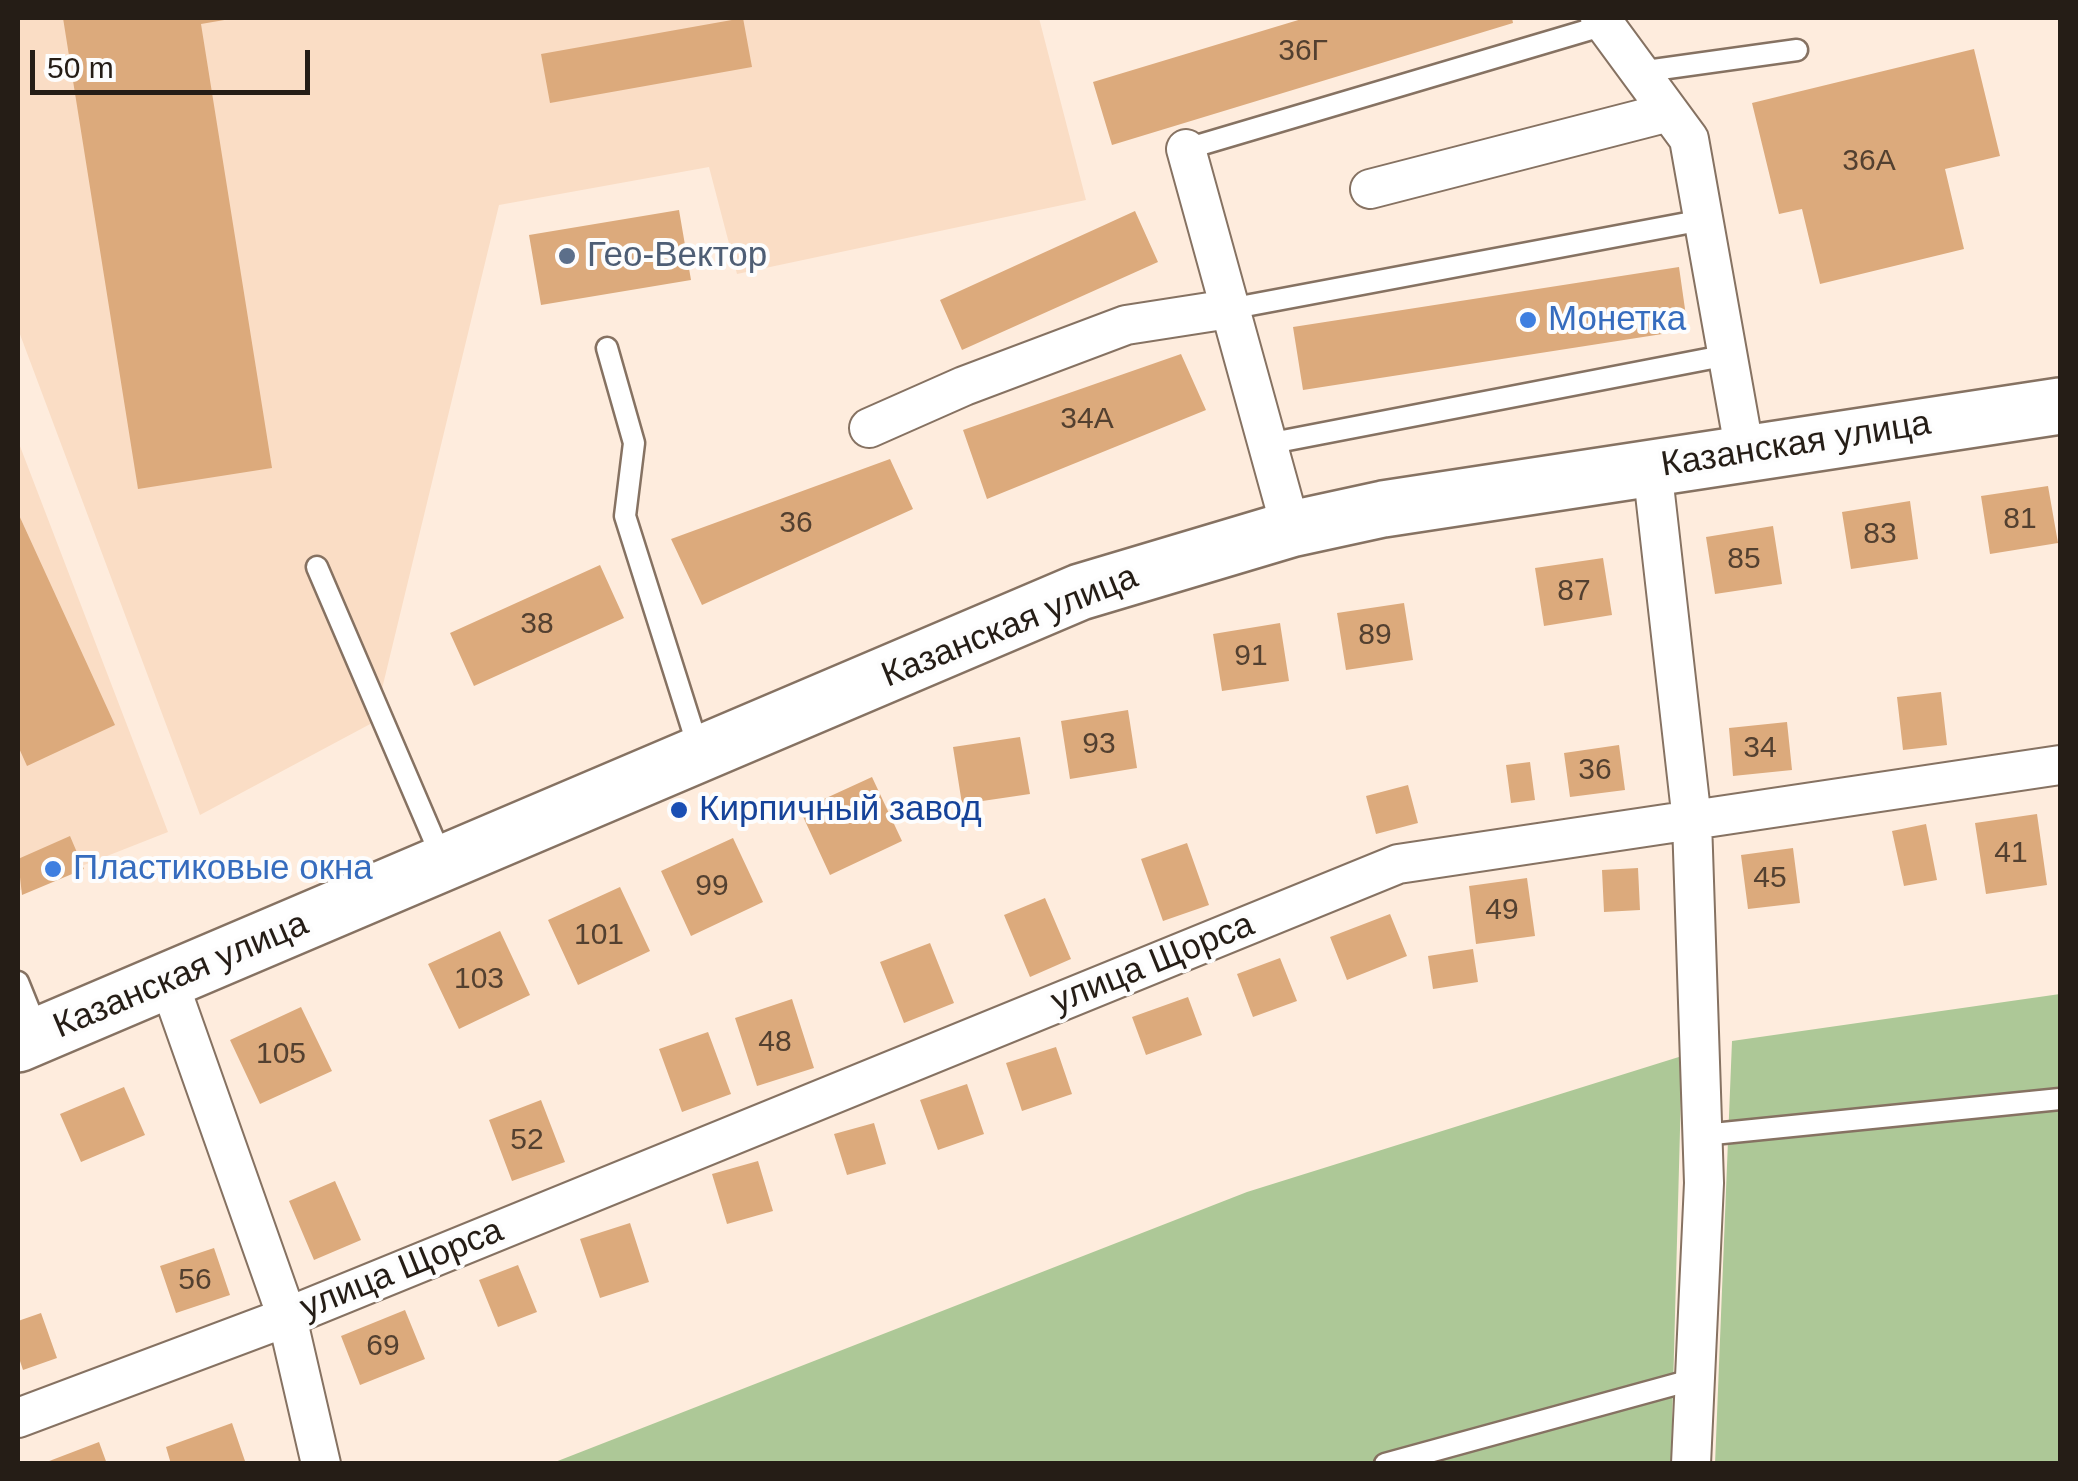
<!DOCTYPE html>
<html>
<head>
<meta charset="utf-8">
<style>
  body { margin:0 }
  #map { position:relative; width:2078px; height:1481px; overflow:hidden; background:#feecdd; font-family:Arial,sans-serif }
  canvas { display:block }
  .frame { position:absolute; inset:0; border:20px solid #251d16; pointer-events:none }
  .scale { position:absolute; left:30px; top:50px; width:280px; height:45px; box-sizing:border-box; border:5px solid #251d16; border-top:0; padding-left:12px; font-size:30px; line-height:35px; white-space:nowrap; color:#251d16; -webkit-text-stroke:8px #fdfdfd; paint-order:stroke }
</style>
</head>
<body>
<div id="map">
<canvas width="2078" height="1481"></canvas>
<div class="frame"></div>
<div class="scale">50 m</div>
</div>
<script>
const c = document.querySelector('canvas').getContext('2d');
c.lineJoin = 'round';
function paint(path, color) { c.fillStyle = color; c.fill(path, 'evenodd'); }
function strokePath(path, color, width, dash) { c.strokeStyle = color; c.lineWidth = width; c.lineCap = dash ? 'butt' : 'round'; c.setLineDash(dash || []); c.stroke(path); }
function write(font, color, halo, rows, align = 'center') {
  c.font = font + ' Arial,sans-serif'; c.lineWidth = 8; c.setLineDash([]); c.textBaseline = 'middle'; c.strokeStyle = halo; c.fillStyle = color; for (const [text, x, y, turn = 0] of rows) {
    c.save(); c.translate(x, y); c.rotate((+turn || 0) * Math.PI / 180); c.textAlign = isNaN(turn) ? turn : align; if (halo) c.strokeText(text, 0, 0); c.fillText(text, 0, 0); c.restore();
  }
}
const built = new Path2D(`
  M18,18H1039L1086,200L737,274L709,167L499,205L374,722L200,815L18,329Z
  M18,441L168,832L18,891Z`);
const green = new Path2D(`
  M2060,994V1463L1715,1464L1732,1041Z
  M1682,1056L1671,1463L550,1464L1247,1192Z`);
const building = new Path2D(`
  M63,18H236L201,24L272,468L138,489Z
  M743,18L752,67L550,103L541,54Z
  M1305,18H1512L1513,23L1112,145L1093,82Z
  M1974,49L2000,156L1945,169L1964,249L1820,284L1802,209L1779,214L1752,103Z
  M679,210L691,280L541,305L529,235Z
  M1135,211L1158,262L962,350L940,300Z
  M1679,267L1688,330L1303,390L1293,327Z
  M1181,354L1206,410L987,499L963,430Z
  M890,459L913,509L702,605L671,539Z
  M2048,486L2058,543L1990,554L1981,496Z
  M1910,501L1918,559L1851,569L1842,512Z
  M18,513L115,725L27,766L18,746Z
  M1773,526L1782,584L1715,594L1706,537Z
  M1603,558L1612,615L1544,626L1535,568Z
  M600,565L624,618L474,686L450,633Z
  M1404,603L1413,660L1346,670L1337,613Z
  M1280,623L1289,681L1222,691L1213,634Z
  M1941,692L1947,745L1903,750L1897,697Z
  M1128,710L1137,768L1070,779L1061,721Z
  M1787,722L1792,770L1733,776L1729,728Z
  M1020,737L1030,794L962,804L953,747Z
  M1619,745L1625,790L1570,797L1564,753Z
  M1530,762L1535,800L1511,803L1506,765Z
  M872,777L902,841L830,875L800,810Z
  M1408,785L1418,823L1376,834L1366,796Z
  M2037,814L2047,885L1986,894L1975,823Z
  M1926,824L1937,880L1904,886L1892,831Z
  M70,836L84,869L22,895L18,859Z
  M733,838L763,902L691,936L661,871Z
  M1187,843L1209,905L1163,921L1141,859Z
  M1793,848L1800,903L1748,909L1741,855Z
  M1638,868L1640,910L1604,912L1602,870Z
  M1527,878L1535,936L1476,944L1469,886Z
  M620,887L650,951L578,985L548,920Z
  M1045,898L1071,959L1030,977L1004,915Z
  M1390,914L1407,956L1347,980L1330,937Z
  M500,931L530,995L459,1029L428,964Z
  M930,943L954,1003L904,1023L880,962Z
  M1473,949L1478,982L1433,989L1428,956Z
  M1280,958L1297,1001L1253,1017L1237,974Z
  M1188,997L1202,1035L1146,1055L1132,1017Z
  M792,999L814,1068L757,1086L735,1018Z
  M301,1007L332,1071L260,1104L230,1040Z
  M708,1032L731,1094L682,1112L659,1049Z
  M1056,1047L1072,1094L1022,1111L1006,1063Z
  M967,1084L984,1134L938,1150L920,1100Z
  M124,1087L145,1135L81,1162L60,1114Z
  M541,1100L565,1162L512,1181L489,1120Z
  M874,1123L886,1164L847,1175L834,1134Z
  M758,1161L773,1211L727,1224L712,1174Z
  M335,1181L361,1240L314,1260L289,1201Z
  M630,1223L649,1282L600,1298L580,1239Z
  M214,1248L230,1295L176,1313L160,1266Z
  M518,1265L537,1312L498,1327L479,1280Z
  M405,1310L425,1359L360,1385L341,1336Z
  M41,1313L57,1358L23,1370L18,1355V1321Z
  M232,1423L246,1464H171L166,1447Z
  M99,1442L107,1464H44V1463Z`);
const service = new Path2D(`
  M1639,72L1797,50
  M1186,149L1605,25
  M1229,309L1703,220
  M607,348L634,443L625,516L700,753
  M1267,444L1728,355
  M317,567L444,863
  M18,982L39,1034
  M1703,1135L2060,1099
  M1385,1464L1695,1379`);
const minor = new Path2D(`
  M1600,18L1689,139L1745,453
  M1186,149L1291,529
  M1370,189L1669,112
  M869,428L964,386L1126,325L1229,309
  M1652,467L1692,821L1704,1183L1691,1464
  M169,983L287,1317L321,1464
  M18,1418L287,1317L1398,864L2060,765`);
const primary = new Path2D(`
  M18,1044L1080,592L1291,529L1383,509L2060,406`);
const markers = [
  [567,256,10,"#5c6f8a"],
  [1528,320,10,"#3f7fe0"],
  [679,810,10,"#1a4fb4"],
  [53,869,10,"#3f7fe0"]
];
const numberNames = [
  ["36Г",1303,52],
  ["36А",1869,162],
  ["34А",1087,420],
  ["81",2020,520],
  ["36",796,524],
  ["83",1880,535],
  ["85",1744,560],
  ["87",1574,592],
  ["38",537,625],
  ["89",1375,636],
  ["91",1251,657],
  ["93",1099,745],
  ["34",1760,749],
  ["36",1595,771],
  ["41",2011,854],
  ["45",1770,879],
  ["99",712,887],
  ["49",1502,911],
  ["101",599,936],
  ["103",479,980],
  ["48",775,1043],
  ["105",281,1055],
  ["52",527,1141],
  ["56",195,1281],
  ["69",383,1347]
];
const serviceNames = [
  ["Гео-Вектор",587,256]
];
const shopNames = [
  ["Монетка",1548,320],
  ["Пластиковые окна",73,869]
];
const streetNames = [
  ["Казанская улица",1796,445,-9],
  ["Казанская улица",1010,627,-22],
  ["улица Щорса",1153,964,-22],
  ["Казанская улица",181,976,-23],
  ["улица Щорса",402,1270,-22]
];
const transitNames = [
  ["Кирпичный завод",699,810]
];
paint(built, '#faddc5');
paint(green, '#adc897');
paint(building, '#dcaa7c');
strokePath(service, '#867262', 25);
strokePath(minor, '#867262', 42);
strokePath(primary, '#867262', 60);
strokePath(service, '#fff', 20);
strokePath(minor, '#fff', 38);
strokePath(primary, '#fff', 55);
for (const [x, y, r, color] of markers) { const dot = new Path2D(); dot.arc(x, y, r, 0, 2 * Math.PI); c.fillStyle = color; c.fill(dot); strokePath(dot, '#fdfdfd', 4); }
write('30px', '#534030', null, numberNames);
write('35px', '#4e5e75', '#fdfdfd', serviceNames, 'left');
write('35px', '#366cbe', '#fdfdfd', shopNames, 'left');
write('35px', '#251d16', '#fdfdfd', streetNames);
write('35px', '#164399', '#fdfdfd', transitNames, 'left');
</script>
</body>
</html>
